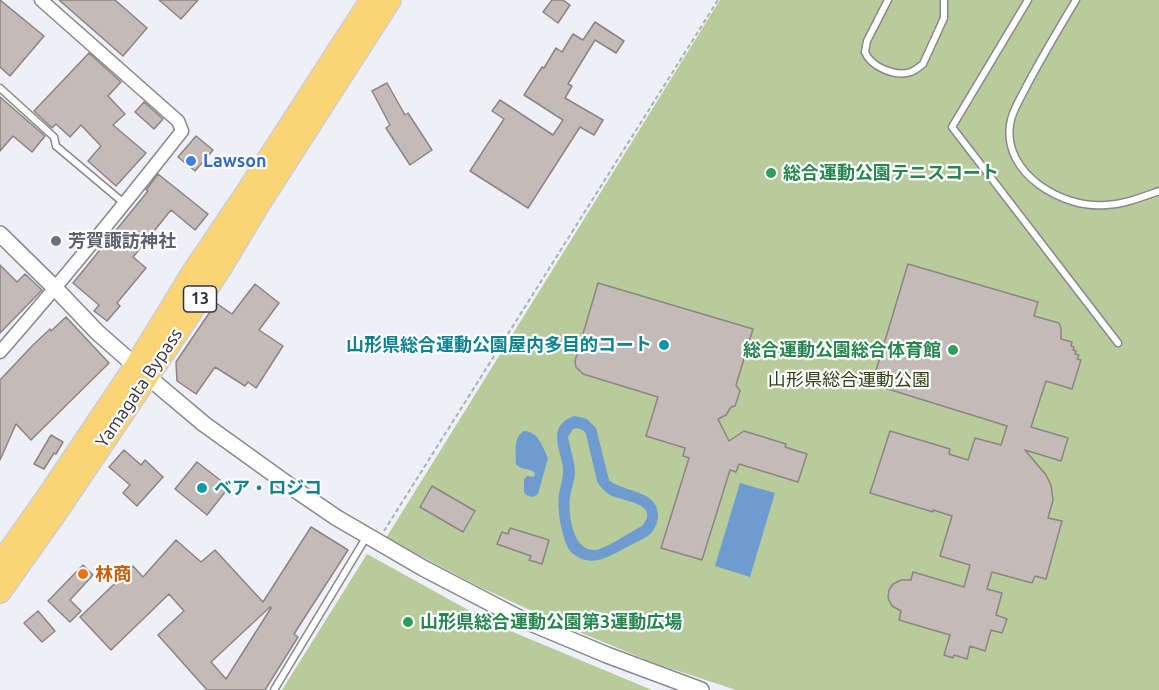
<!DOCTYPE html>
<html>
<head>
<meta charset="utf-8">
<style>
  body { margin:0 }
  canvas { display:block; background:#efeff7 }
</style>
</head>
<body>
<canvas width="1159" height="690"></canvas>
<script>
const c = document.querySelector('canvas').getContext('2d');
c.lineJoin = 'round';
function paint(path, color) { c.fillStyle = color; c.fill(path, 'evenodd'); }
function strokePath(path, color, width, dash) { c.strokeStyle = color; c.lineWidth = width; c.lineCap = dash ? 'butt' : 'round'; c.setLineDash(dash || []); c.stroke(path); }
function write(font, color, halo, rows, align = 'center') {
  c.font = font + ' Ubuntu,"Noto Sans JP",sans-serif'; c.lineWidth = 4.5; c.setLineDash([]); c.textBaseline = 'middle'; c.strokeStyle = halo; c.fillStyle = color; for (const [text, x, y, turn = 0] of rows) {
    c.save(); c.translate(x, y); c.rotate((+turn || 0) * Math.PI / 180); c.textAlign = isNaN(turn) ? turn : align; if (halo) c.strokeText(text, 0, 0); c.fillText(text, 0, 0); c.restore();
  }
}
const green = new Path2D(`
  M720,0H1159V690H736L654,663L562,625L480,587L386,538Z
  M367,554L470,611L513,632L652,690H282Z`);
const water = new Path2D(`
  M574,416L580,417L587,419L596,428L609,480C624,493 657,489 658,515C658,521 656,527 652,532C647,538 636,542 629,546C613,554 596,567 578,557C574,555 570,552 568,548C561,534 557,509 559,494C561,483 565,474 562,462C558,444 549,425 574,416ZM578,428L584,431L586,434L597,481C600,487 604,491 610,495C621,501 662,503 642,526C632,531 605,549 596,550C572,552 568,513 570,497C571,489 574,482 575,474C575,462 570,448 568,437L573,429Z
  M524,431C539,432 542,446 548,458L538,494L533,497L526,495L524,492V480L527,476L534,477L535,473C530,468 520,470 516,464C516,453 513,437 524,431Z
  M740,483L775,493L750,577L715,566Z`);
const building = new Path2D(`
  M0,0L44,36L10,76L0,67Z
  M59,0H115L147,28L123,56Z
  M159,0H198L181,19Z
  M552,0H563L570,5L558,23L543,12Z
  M595,22L624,41L616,53L595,40L568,84L572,86L565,98L603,120L594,135L580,127L528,208L470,171L504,119L492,111L500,100L553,135L563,120L524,95L542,67L544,68L556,48L562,52L573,34L583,40Z
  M89,53L121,82L108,96L125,114L113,125L146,153L116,186L88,161L101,146L81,125L70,137L56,124L52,128L34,111Z
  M387,83L405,115L408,113L432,150L410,165L386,128L390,125L372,91Z
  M0,97L45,136L32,152L13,136L0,151Z
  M144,102L163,119L154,129L135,112Z
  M196,136L213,150L195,171L178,157Z
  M158,174L208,214L195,230L171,210L133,257L146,268L117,303L120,306L107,321L94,311L99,305L73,283L148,191L146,190Z
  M908,264L1038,302L1034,316L1059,323L1061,328V339L1072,342L1071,346L1074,347L1073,350L1076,351L1075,354L1079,355L1077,359L1081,360L1072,389L1046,381L1031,427L1068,438L1061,461L1025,450L1046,475L1051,485L1053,500L1048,518L1062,521L1046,579L1035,576L1032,583L992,572L987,589L1002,593L996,615L1007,619L1002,633L991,630L985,651L970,646L967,659L954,655L953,658L944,655L950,635L899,620L901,611L892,606L888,598L889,590L893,584L901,580H911L913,572L964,587L970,565L940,556L952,516L933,510V512L870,493L890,431L950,449L949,454L968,460L975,438L1001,445L1007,426L872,384Z
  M0,265L17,282L25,274L42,290L0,333Z
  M598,283L753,329L736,385L740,391L735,406L731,407L726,415L718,419L729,441L744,431L786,444L785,447L807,454L798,482L739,464L736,472L730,470L702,560L661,548L689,458L683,456L685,448L646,436L658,397L583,374L576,367L575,361Z
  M255,284L279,303L259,330L283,346L256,388L248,382L245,386L215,367L196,394L177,381L176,362L216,303L232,314Z
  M66,317L109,363L31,440L16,424L0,460V380L33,345L50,329L51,331Z
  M51,435L63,442L56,454L54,453L44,469L34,464Z
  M124,450L141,465L145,460L163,477L137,506L123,493L130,485L109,467Z
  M197,462L229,487L207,515L175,489Z
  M432,486L475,511L463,532L420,507Z
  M311,527L348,550L294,634L298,637L265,690H207L158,635L184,611L169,594L111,650L80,617L133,566L143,577L176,540L201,562L215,550L263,602ZM270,607L271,608L226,679L211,662Z
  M510,528L549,540L542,564L529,560L531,556L497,544L502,532L508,534Z
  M83,565L93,575L70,600L81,611L70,622L48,601Z
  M38,611L55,631L42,642L24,623Z`);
const path = new Path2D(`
  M384,531L718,0`);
const service = new Path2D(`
  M888,0L867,41L865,52C871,67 895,77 911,72C916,70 919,67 923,64L944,18V0
  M1028,0L952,127L1118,343
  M1076,0C1058,30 1040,60 1024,91C1019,101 1011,113 1010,125C1003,174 1063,209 1106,205C1125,204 1142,197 1159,191
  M0,88L54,137L56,146L125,204
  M274,690L367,536`);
const minor = new Path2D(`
  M0,352C63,280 123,206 182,131L178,121L41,0`);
const tertiary = new Path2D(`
  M0,234L56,289L97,332L147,376L204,424L293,488L337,518L423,568L521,619L607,655L701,690`);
const trunk = new Path2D(`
  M0,564L50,493L136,365L193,272L247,192L371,0
  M0,592L60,507L220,269L259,204L390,0`);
const markers = [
  [191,161,6,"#3f7fe0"],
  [771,173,6,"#2e9e5b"],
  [56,241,6,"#6b7280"],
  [664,345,6,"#0f9aa8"],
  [953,350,6,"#2e9e5b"],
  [202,488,6,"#0f9aa8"],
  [83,574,6,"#e8710a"],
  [408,622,6,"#2e9e5b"]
];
const shields = [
  [200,299,33]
];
const shieldNames = [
  ["13",200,299]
];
const shopNames = [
  ["Lawson",203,161]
];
const leisureNames = [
  ["総合運動公園テニスコート",783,173],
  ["総合運動公園総合体育館",941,350,"right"],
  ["山形県総合運動公園第3運動広場",420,622]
];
const worshipNames = [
  ["芳賀諏訪神社",68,241]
];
const cultureNames = [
  ["山形県総合運動公園屋内多目的コート",652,345],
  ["ベア・ロジコ",214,488,"left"]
];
const parkNames = [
  ["山形県総合運動公園",849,380]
];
const streetNames = [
  ["Yamagata Bypass",139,388,-56]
];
const foodNames = [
  ["林商",95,574]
];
paint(green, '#b8cb9b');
paint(water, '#6f9cd0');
paint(building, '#c4bbb9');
strokePath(building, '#8d8583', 1.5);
strokePath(service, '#88888f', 9);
strokePath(minor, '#88888f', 15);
strokePath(tertiary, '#88888f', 18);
strokePath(trunk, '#cececf', 24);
strokePath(path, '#aeaeb5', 2, [4.5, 3]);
strokePath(service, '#fff', 6);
strokePath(minor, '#fff', 12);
strokePath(tertiary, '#fff', 15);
strokePath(trunk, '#fbd476', 21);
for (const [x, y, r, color] of markers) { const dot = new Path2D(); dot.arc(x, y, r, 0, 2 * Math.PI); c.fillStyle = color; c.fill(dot); strokePath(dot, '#fdfdff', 2); }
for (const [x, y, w] of shields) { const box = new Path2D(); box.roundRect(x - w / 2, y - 13, w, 26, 4.5); c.fillStyle = '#fdfdff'; c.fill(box); strokePath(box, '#333336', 1.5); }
write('bold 16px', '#333336', null, shieldNames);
write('bold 18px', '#366cbe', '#fdfdff', shopNames, 'left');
write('bold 18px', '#27864d', '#fdfdff', leisureNames, 'left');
write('bold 18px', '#5b616d', '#fdfdff', worshipNames, 'left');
write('bold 18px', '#0d838f', '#fdfdff', cultureNames, 'right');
write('18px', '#324112', '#fdfdff', parkNames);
write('18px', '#333336', '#fdfdff', streetNames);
write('bold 18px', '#c56008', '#fdfdff', foodNames, 'left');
</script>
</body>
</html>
